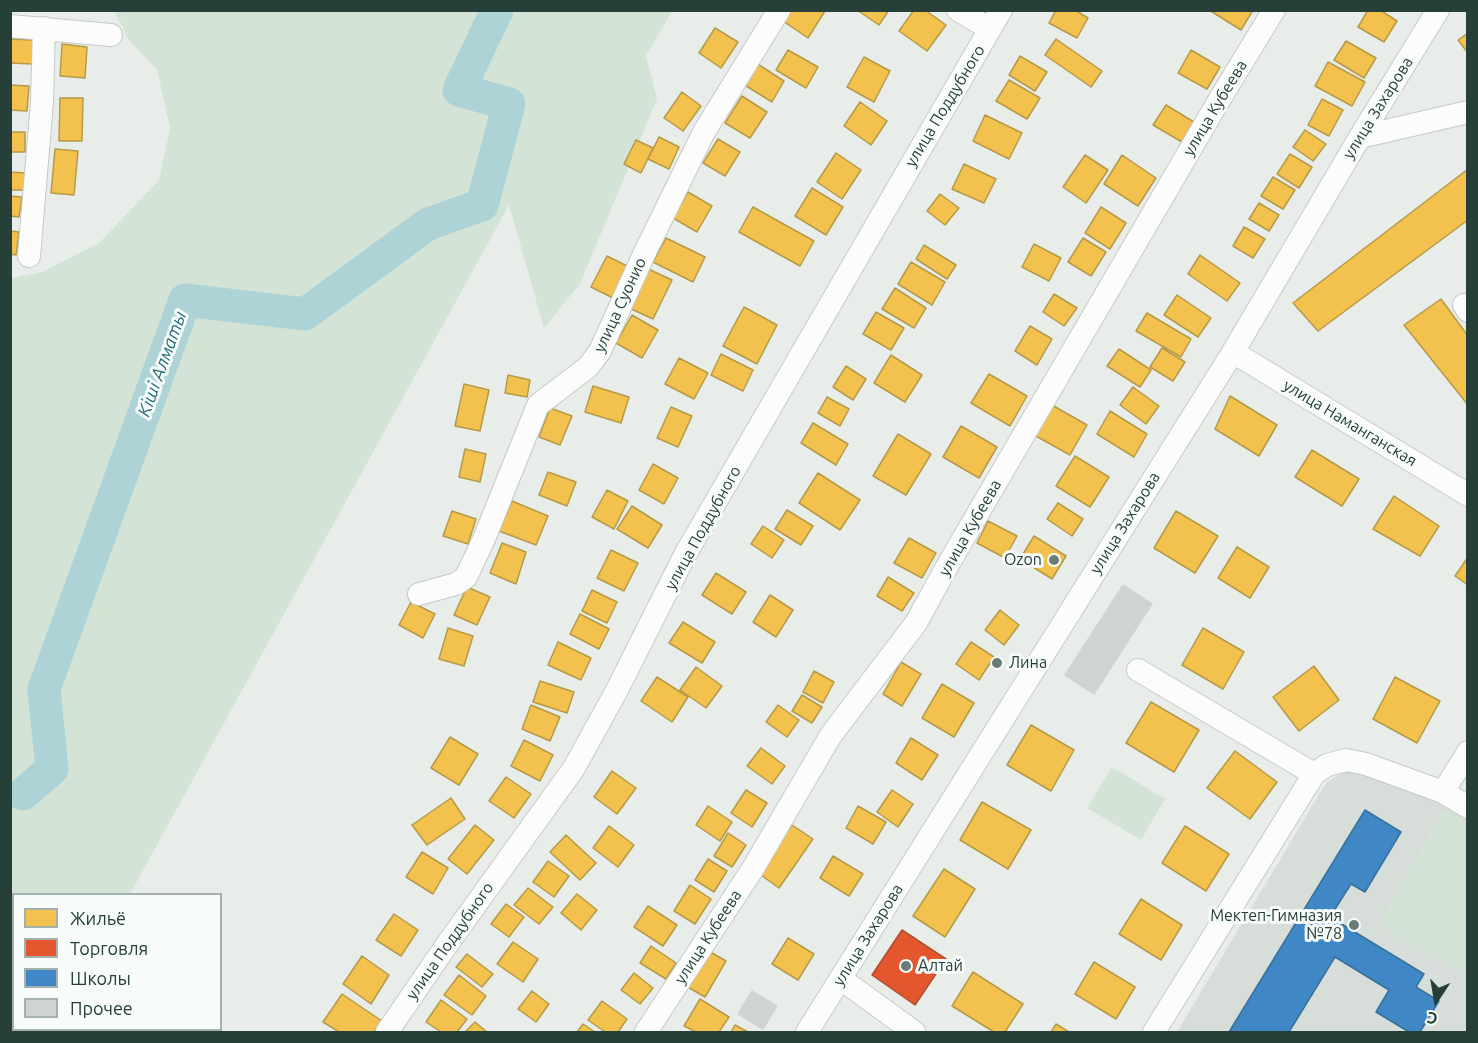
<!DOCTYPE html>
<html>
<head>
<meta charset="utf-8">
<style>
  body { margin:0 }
  #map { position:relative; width:1478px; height:1043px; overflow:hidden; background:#e8edea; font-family:Ubuntu,sans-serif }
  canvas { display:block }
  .frame { position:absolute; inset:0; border:12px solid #263f38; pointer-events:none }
  .legend { position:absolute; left:12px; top:893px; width:210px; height:138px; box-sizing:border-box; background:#f7fbf9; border:2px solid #a3b0ac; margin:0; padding:8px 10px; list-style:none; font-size:18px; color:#263f38 }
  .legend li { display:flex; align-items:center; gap:12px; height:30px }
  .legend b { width:30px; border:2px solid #a3b0ac }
  .north { position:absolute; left:1406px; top:971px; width:60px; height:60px; -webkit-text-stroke:4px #f7fbf9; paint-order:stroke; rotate:192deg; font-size:16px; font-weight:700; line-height:24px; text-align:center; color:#263f38 }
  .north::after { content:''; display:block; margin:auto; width:21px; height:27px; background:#263f38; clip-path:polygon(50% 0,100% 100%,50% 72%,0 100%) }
</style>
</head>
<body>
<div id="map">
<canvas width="1478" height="1043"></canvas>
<div class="frame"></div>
<ul class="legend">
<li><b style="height:16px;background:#f2c14e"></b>Жильё</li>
<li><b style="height:16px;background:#e4572e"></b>Торговля</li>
<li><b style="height:16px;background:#3f88c5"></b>Школы</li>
<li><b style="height:16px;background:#cfd4d2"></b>Прочее</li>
</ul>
<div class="north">С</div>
</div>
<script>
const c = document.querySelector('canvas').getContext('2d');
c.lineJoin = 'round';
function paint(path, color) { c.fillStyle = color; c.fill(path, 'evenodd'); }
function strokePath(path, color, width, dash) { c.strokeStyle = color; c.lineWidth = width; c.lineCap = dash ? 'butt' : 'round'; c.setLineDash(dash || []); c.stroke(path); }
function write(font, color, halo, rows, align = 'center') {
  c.font = font + ' Ubuntu,sans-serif'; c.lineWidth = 6; c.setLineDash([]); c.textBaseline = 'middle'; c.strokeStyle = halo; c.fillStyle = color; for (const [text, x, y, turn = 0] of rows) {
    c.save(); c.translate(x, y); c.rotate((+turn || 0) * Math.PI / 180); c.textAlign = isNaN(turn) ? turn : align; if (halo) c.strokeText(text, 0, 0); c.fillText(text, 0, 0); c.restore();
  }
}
const built = new Path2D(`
  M1343,772H1364L1437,800L1467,818V1032H1177L1326,783Z`);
const green = new Path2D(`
  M115,11H672L646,56L657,99L580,284L544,328L509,205L130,894H14V1030H56L54,1032H11V278L42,272L99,243L159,180L170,128L157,70L128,39Z
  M1112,767L1165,799L1141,840L1087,808Z
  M1444,809L1467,823V975L1379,924Z`);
const homes = new Path2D(`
  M785,10H824L825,11L808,38L780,19Z
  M857,10H889L879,25Z
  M914,10H925L946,25L927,51L899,31Z
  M1056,10H1075L1088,18L1077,38L1049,23Z
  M1209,10H1253L1241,30Z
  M1368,10H1380L1397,21L1384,42L1358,27Z
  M715,28L738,42L721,68L699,53Z
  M1468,33V53L1458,40Z
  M10,39L33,40L32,64L10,63Z
  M1056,39L1102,71L1091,87L1045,55Z
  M1346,41L1376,58L1364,78L1334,60Z
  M62,44L87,47L85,78L60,76Z
  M788,50L818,67L806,88L776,70Z
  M1191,50L1220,67L1207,89L1178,73Z
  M1020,56L1047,72L1035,91L1009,75Z
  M864,57L890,71L874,102L847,87Z
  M1328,62L1365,82L1352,106L1315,86Z
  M756,63L784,81L772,102L743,84Z
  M1009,80L1040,98L1027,119L996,101Z
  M10,85L29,86L27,111L10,110Z
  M682,92L701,106L683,131L664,118Z
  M742,96L767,112L750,138L725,123Z
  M60,98H83L82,141H59Z
  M1322,99L1343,110L1329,136L1308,125Z
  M860,102L887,121L871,145L844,126Z
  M1166,105L1194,122L1182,142L1153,125Z
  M985,115L1022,133L1009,159L973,141Z
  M1305,130L1326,144L1313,161L1293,147Z
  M10,132H25V152H10Z
  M659,137L679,147L669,169L648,159Z
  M718,139L740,152L725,176L703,163Z
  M636,140L653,148L641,173L624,164Z
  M55,149L78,151L74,195L51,193Z
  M836,153L861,170L842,199L817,182Z
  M1290,154L1312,167L1299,188L1277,174Z
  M1085,155L1108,170L1086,203L1063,187Z
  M1122,155L1156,178L1138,206L1104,184Z
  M964,164L996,179L984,203L952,189Z
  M1468,169V220L1318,331L1293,303Z
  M10,172L25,173L24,190H10Z
  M1273,177L1295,190L1283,209L1261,196Z
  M812,188L843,207L826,235L795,216Z
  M688,192L712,206L697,232L673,218Z
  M940,194L959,208L945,225L927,211Z
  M10,196L22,197L19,217L10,216Z
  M1259,203L1279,215L1269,231L1249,219Z
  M753,207L814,241L800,266L739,232Z
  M1101,207L1126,223L1110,249L1085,233Z
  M1244,227L1265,239L1253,258L1233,246Z
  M10,231L19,232L16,255L10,254Z
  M666,238L705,257L693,282L653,262Z
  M1083,238L1106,252L1091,276L1068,262Z
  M1034,244L1061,258L1049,281L1022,267Z
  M924,245L956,265L947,279L916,259Z
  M1200,255L1240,283L1227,301L1188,274Z
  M607,256L629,267L613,298L591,287Z
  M911,262L945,282L932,305L898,284Z
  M646,268L672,280L653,319L627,307Z
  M895,288L926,308L914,328L882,309Z
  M1054,294L1077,308L1064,326L1043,312Z
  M1177,295L1211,318L1198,337L1164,315Z
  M1441,299L1468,336V405L1404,325Z
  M744,307L777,325L757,364L723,346Z
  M876,312L904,328L891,350L863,334Z
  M1147,313L1191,339L1181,357L1136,331Z
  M632,315L658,330L642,358L616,343Z
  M1030,326L1052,339L1037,365L1015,351Z
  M1162,348L1185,362L1173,381L1150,367Z
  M1119,349L1151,370L1140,387L1107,366Z
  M721,354L753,370L743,391L711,375Z
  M891,355L922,375L905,402L874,383Z
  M679,358L708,373L694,399L665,384Z
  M846,366L866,379L853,400L833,387Z
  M989,374L1027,396L1010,426L971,403Z
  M508,375L530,380L527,397L505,393Z
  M464,384L489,390L480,431L455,426Z
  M593,386L629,397L621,423L585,412Z
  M1133,387L1159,406L1146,424L1120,405Z
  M1230,396L1277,425L1259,456L1215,429Z
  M827,397L849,409L840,426L818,413Z
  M1052,405L1087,425L1070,455L1034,435Z
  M671,407L692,416L678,447L657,438Z
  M550,408L572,416L560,445L539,437Z
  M1110,411L1147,434L1134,457L1097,434Z
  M813,423L848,444L836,465L801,443Z
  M961,426L997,447L979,478L943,457Z
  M898,434L931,454L906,495L873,476Z
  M465,449L486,454L480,482L459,477Z
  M1312,450L1359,479L1342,506L1295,477Z
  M1075,456L1109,477L1090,507L1056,486Z
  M653,464L678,478L664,504L639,490Z
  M548,472L576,482L567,506L539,495Z
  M818,473L860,500L840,530L799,503Z
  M607,490L628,501L614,529L592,517Z
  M1394,496L1439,526L1420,556L1373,529Z
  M512,501L548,516L536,545L499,531Z
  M1058,503L1083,519L1072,536L1047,519Z
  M632,506L662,525L648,548L617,529Z
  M787,510L813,526L801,545L775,529Z
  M452,511L476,519L468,544L443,536Z
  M1176,511L1218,536L1195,573L1154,548Z
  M988,521L1017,536L1005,558L977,543Z
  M763,526L784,540L772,558L751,544Z
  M1034,536L1066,556L1052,579L1020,559Z
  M909,538L936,553L922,578L894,563Z
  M502,543L526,552L516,584L490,573Z
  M1237,547L1269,567L1250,598L1218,578Z
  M611,550L638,563L624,591L597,578Z
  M1468,557V585L1455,576Z
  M716,573L746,592L732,614L702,595Z
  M888,577L914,593L902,611L877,596Z
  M467,587L490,597L477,625L454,615Z
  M592,590L617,602L607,623L582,611Z
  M770,595L793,610L776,637L753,622Z
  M411,602L435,614L423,638L399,625Z
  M1000,610L1019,625L1004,645L985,630Z
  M580,614L609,629L599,649L570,634Z
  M683,622L715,642L702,663L669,643Z
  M448,628L473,636L464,666L439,659Z
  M1203,628L1244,652L1223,689L1182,665Z
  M558,642L591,658L581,680L548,665Z
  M971,642L994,657L979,680L956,664Z
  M901,662L921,674L902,706L883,694Z
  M1314,666L1339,700L1299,731L1273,697Z
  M696,667L722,686L706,708L680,690Z
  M814,671L834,682L823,703L803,692Z
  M657,677L688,697L672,722L641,701Z
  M1395,677L1440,701L1417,743L1373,719Z
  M540,681L574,692L567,713L533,702Z
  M942,684L974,703L954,737L922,718Z
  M802,695L822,707L812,723L792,711Z
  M1151,702L1199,730L1174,772L1126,743Z
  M531,705L560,717L550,741L522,729Z
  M778,705L799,720L787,737L766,722Z
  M1031,725L1074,750L1051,791L1007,765Z
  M450,737L478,754L459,785L431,768Z
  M911,738L938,755L922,780L896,763Z
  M524,740L553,755L540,781L511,766Z
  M761,748L785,766L772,784L747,766Z
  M1235,751L1277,782L1250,819L1207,788Z
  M612,771L636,788L617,814L594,797Z
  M506,777L531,794L514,818L489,801Z
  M746,790L767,803L752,827L731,813Z
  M892,790L913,804L898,827L877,812Z
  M451,798L465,819L427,845L412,825Z
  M982,802L1031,830L1008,869L960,840Z
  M708,806L732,822L720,841L696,825Z
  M858,806L886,822L873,844L846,828Z
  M475,825L494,840L467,874L448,859Z
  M792,825L813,839L779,888L758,873Z
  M609,826L634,845L618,867L593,848Z
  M1185,826L1229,854L1206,891L1162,863Z
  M728,833L746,845L732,867L714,856Z
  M566,835L596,863L580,880L550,852Z
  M422,852L448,868L433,894L406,877Z
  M833,856L863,874L849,896L820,878Z
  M708,859L727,871L714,892L695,880Z
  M548,861L569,876L554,897L533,882Z
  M944,869L975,889L945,937L913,916Z
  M690,885L711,899L695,924L674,911Z
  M528,888L553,907L539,924L514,905Z
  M577,894L597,910L581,930L561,913Z
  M1141,899L1182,925L1161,960L1119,934Z
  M506,904L524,917L509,937L491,924Z
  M648,906L677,925L663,946L634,927Z
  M394,914L418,930L401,956L376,940Z
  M788,938L814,954L798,980L772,964Z
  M513,942L538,959L523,982L497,964Z
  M651,946L676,963L666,979L640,963Z
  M707,950L726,961L705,997L686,986Z
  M467,954L493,974L482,987L456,967Z
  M362,956L389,975L371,1004L343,984Z
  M1094,962L1135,987L1116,1019L1075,994Z
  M973,972L1023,1004L1005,1032H994L952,1006Z
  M634,973L653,988L640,1004L621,990Z
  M459,975L486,996L472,1015L444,995Z
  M532,991L549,1004L536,1022L518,1009Z
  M342,994L382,1021L374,1032H339L323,1022Z
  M700,999L729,1017L719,1032H696L684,1026Z
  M441,1000L467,1019L457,1032H441L426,1022Z
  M602,1001L627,1019L618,1032H605L588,1020Z
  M475,1022L487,1032H465Z
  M583,1024L595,1032H577Z
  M1056,1024L1069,1032H1051Z
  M735,1025L748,1032H731Z`);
const shops = new Path2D(`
  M902,930L946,959L915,1005L872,975Z`);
const schools = new Path2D(`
  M1365,810L1401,832L1365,892L1351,884L1330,917L1424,974L1416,987L1439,1001L1420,1032H1409L1376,1012L1389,990L1335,957L1289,1032H1229Z`);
const river = new Path2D(`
  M23,794L52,769L44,689L185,300L305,314L428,224L482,205L509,104L459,90L497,10`);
const building = new Path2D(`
  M1123,585L1152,604L1094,694L1065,675Z
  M752,991L777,1006L763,1029L738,1014Z`);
const minor = new Path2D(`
  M958,10L990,29
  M10,26L111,35
  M1360,137L1468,112
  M29,256L42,102L44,28
  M1464,305L1468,311
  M1233,352L1468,495
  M419,594L456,584L466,577L484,539L538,405L588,367L600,351L645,252L704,132L779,10
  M1138,670L1314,774
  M1443,792L1468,752
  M841,979L914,1032
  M387,1032L446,946L574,768L617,690L686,553L1001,10
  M646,1032L752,870L831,735L916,623L949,563L1218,102L1274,10
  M807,1032L1233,352L1360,137L1438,10
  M1154,1032L1314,774L1327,765L1346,760L1366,764L1443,792L1468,807`);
const markers = [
  [1054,560,6,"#6a7c76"],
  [997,663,6,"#6a7c76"],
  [1354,925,6,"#6a7c76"],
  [906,966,6,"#6a7c76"]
];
const streetNames = [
  ["улица Поддубного",945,106,-59],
  ["улица Кубеева",1215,108,-59],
  ["улица Захарова",1378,108,-58],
  ["улица Суонио",620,305,-65],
  ["улица Наманганская",1350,423,31],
  ["улица Захарова",1125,523,-58],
  ["улица Поддубного",703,528,-61],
  ["улица Кубеева",970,528,-60],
  ["улица Захарова",868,935,-58],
  ["улица Кубеева",708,937,-57],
  ["улица Поддубного",450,941,-55]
];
const poiNames = [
  ["Ozon",1042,560],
  ["Лина",1009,663,"left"],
  ["Мектеп-Гимназия",1342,916],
  ["№78",1342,934],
  ["Алтай",918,966,"left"]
];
const waterNames = [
  ["Кіші Алматы",162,364,-70]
];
paint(built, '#d7deda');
paint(green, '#d3e4d7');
paint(homes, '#f2c14e');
strokePath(homes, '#b59a47', 1.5);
paint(shops, '#e4572e');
strokePath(shops, '#ab5031', 1.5);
paint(schools, '#3f88c5');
strokePath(schools, '#38729b', 1.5);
strokePath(river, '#add3d6', 33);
paint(building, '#cfd4d2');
strokePath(building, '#d1d5d3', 1.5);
strokePath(minor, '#c5cac7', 24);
strokePath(minor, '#fcfcfc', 22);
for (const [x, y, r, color] of markers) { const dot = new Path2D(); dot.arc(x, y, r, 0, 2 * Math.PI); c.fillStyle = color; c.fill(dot); strokePath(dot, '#f7fbf9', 2); }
write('16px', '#263f38', '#f7fbf9', streetNames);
write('16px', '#263f38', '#f7fbf9', poiNames, 'right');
write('italic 18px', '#246d77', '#f7fbf9', waterNames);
</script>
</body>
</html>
